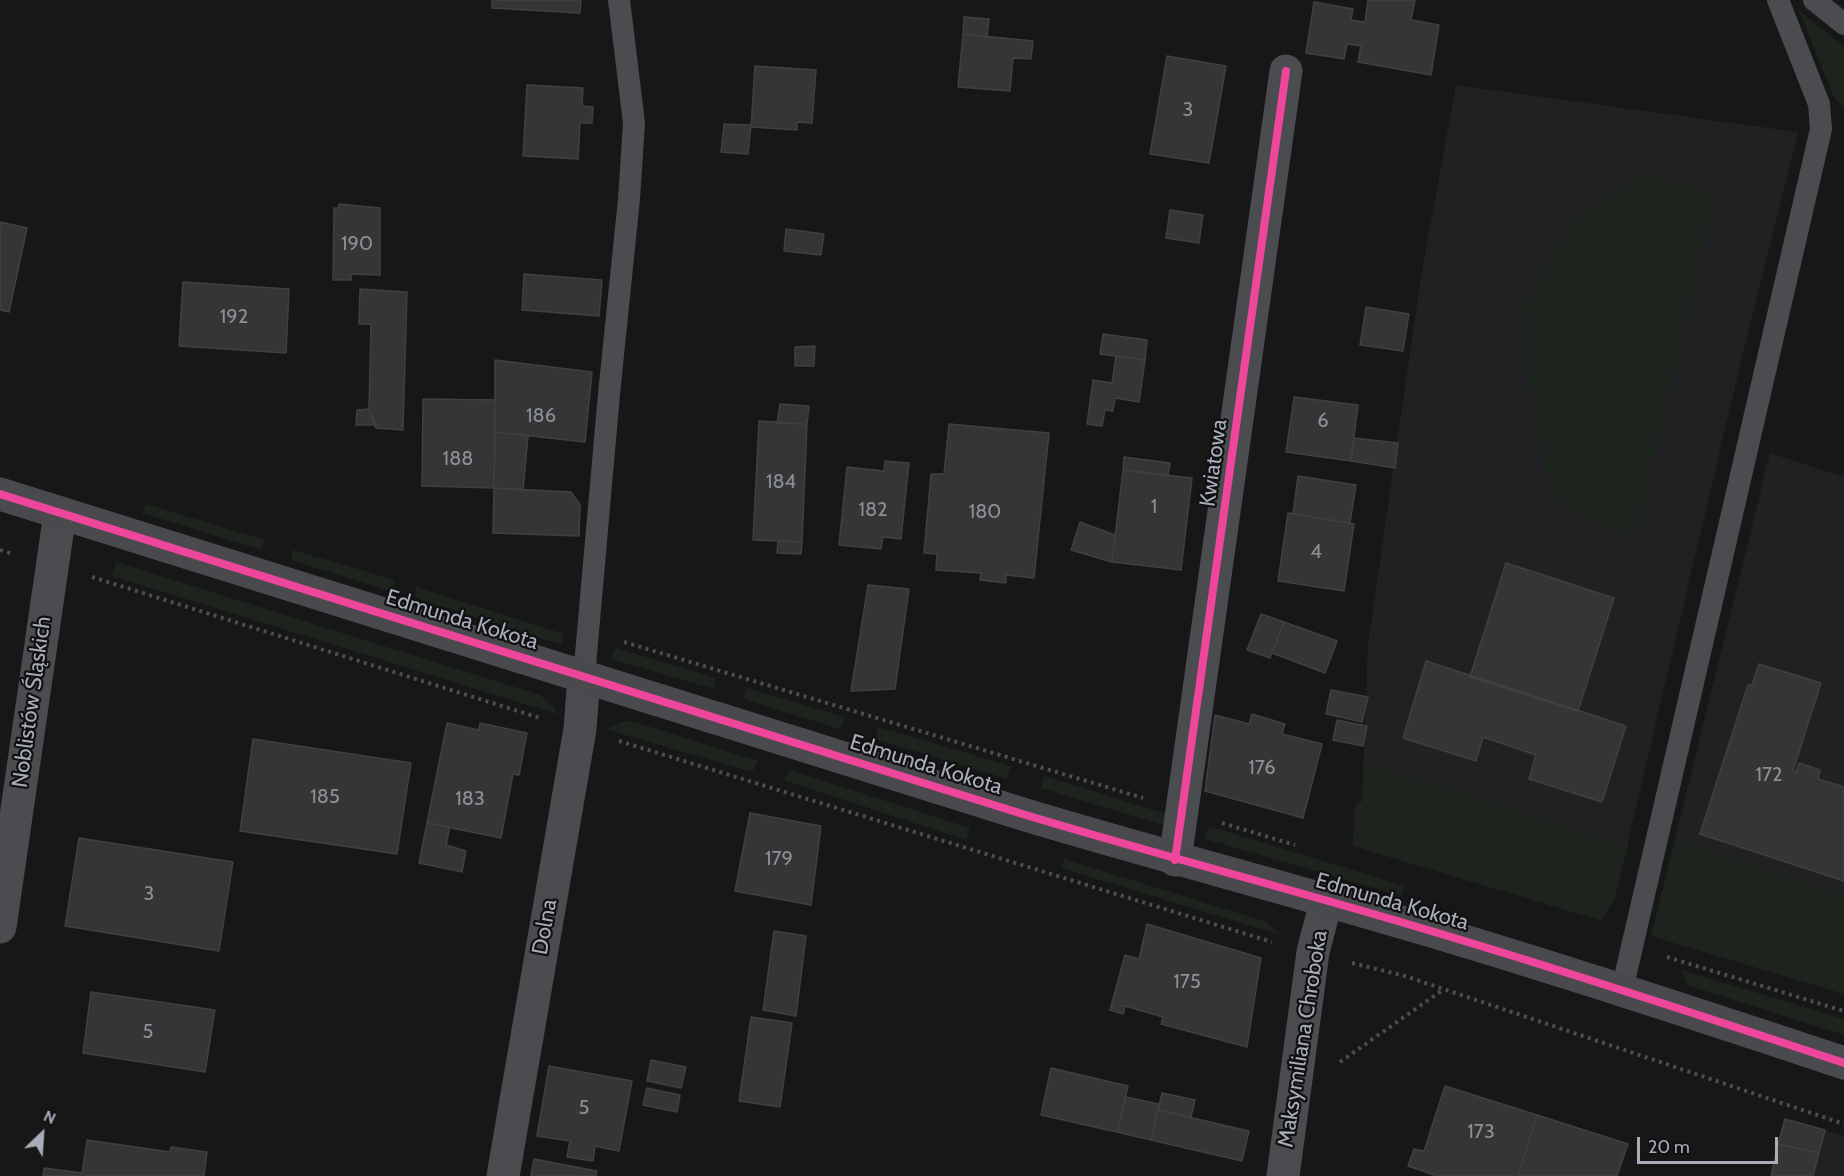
<!DOCTYPE html>
<html>
<head>
<meta charset="utf-8">
<style>
  body { margin:0 }
  #map { position:relative; width:1844px; height:1176px; overflow:hidden; background:#171717; font-family:Cabin,sans-serif }
  canvas { display:block }
  .north { position:absolute; left:12px; top:1104px; width:60px; height:60px; -webkit-text-stroke:4px #111113; paint-order:stroke; rotate:25deg; font-size:16px; font-weight:700; line-height:24px; text-align:center; color:#a8adb8 }
  .north::after { content:''; display:block; margin:auto; width:21px; height:27px; background:#a8adb8; clip-path:polygon(50% 0,100% 100%,50% 72%,0 100%) }
  .scale { position:absolute; left:1637px; top:1137px; width:141px; height:27px; box-sizing:border-box; border:3px solid #a8adb8; border-top:0; padding-left:8px; font-size:18px; line-height:21px; white-space:nowrap; color:#a8adb8; -webkit-text-stroke:4px #111113; paint-order:stroke }
</style>
</head>
<body>
<div id="map">
<canvas width="1844" height="1176"></canvas>
<div class="north">N</div>
<div class="scale">20 m</div>
</div>
<script>
const c = document.querySelector('canvas').getContext('2d');
c.lineJoin = 'round';
function paint(path, color) { c.fillStyle = color; c.fill(path, 'evenodd'); }
function strokePath(path, color, width, dash) { c.strokeStyle = color; c.lineWidth = width; c.lineCap = dash ? 'butt' : 'round'; c.setLineDash(dash || []); c.stroke(path); }
function write(font, color, halo, rows, align = 'center') {
  c.font = font + ' Cabin,sans-serif'; c.lineWidth = 4.5; c.setLineDash([]); c.textBaseline = 'middle'; c.strokeStyle = halo; c.fillStyle = color; for (const [text, x, y, turn = 0] of rows) {
    c.save(); c.translate(x, y); c.rotate((+turn || 0) * Math.PI / 180); c.textAlign = isNaN(turn) ? turn : align; if (halo) c.strokeText(text, 0, 0); c.fillText(text, 0, 0); c.restore();
  }
}
const built = new Path2D(`
  M1456,85L1798,132L1746,340L1615,897L1602,921L1353,846L1355,806L1362,801L1368,645L1421,276Z
  M1770,453L1844,477V896L1675,839Z
  M1785,1119L1844,1136V1176H1771Z`);
const green = new Path2D(`
  M1799,11L1844,46V108L1834,97Z
  M1644,173L1716,193L1636,538L1576,515L1548,487L1526,369L1524,304L1574,218Z
  M146,504L265,540L261,550L143,513Z
  M293,550L395,580L390,591L291,560Z
  M116,562L540,695L554,707L557,714L112,576Z
  M416,587L564,634L562,645L415,598Z
  M616,648L716,678L714,689L611,659Z
  M747,688L844,717L840,729L743,699Z
  M625,721L638,723L758,761L752,772L605,729Z
  M878,727L1011,766L1007,779L875,739Z
  M1364,762L1628,846L1615,897L1602,921L1353,846L1355,806L1362,801Z
  M790,770L970,828L966,840L784,780Z
  M1044,776L1166,814L1163,825L1041,788Z
  M1209,826L1405,886L1402,896L1205,839Z
  M1675,839L1844,896V994L1651,936Z
  M1064,859L1267,922L1278,934L1061,868Z
  M1681,970L1844,1019V1035L1687,985Z`);
const building = new Path2D(`
  M492,0H581L580,13L492,8Z
  M1368,0H1415L1411,20L1439,25L1431,75L1358,62L1361,46L1347,44L1344,59L1306,53L1314,2L1353,9L1351,20L1365,22Z
  M964,17L989,19L987,37L963,34Z
  M963,34L1033,41L1031,59L1013,58L1010,91L958,87Z
  M1167,56L1226,66L1209,163L1150,154Z
  M755,66L816,70L812,123L797,122V130L751,127Z
  M527,85L583,88L582,106L593,107L592,123H580L578,159L523,156Z
  M724,124L751,125L748,154L721,152Z
  M339,204L380,208V275L351,274V280H333L334,208H339Z
  M1170,210L1203,215L1199,243L1166,238Z
  M0,222L27,228L9,312L0,310Z
  M786,229L824,234L821,255L784,251Z
  M524,274L602,280L599,316L522,310Z
  M183,282L289,289L286,353L179,346Z
  M360,289L407,292L403,430L376,428L369,409L371,324H359Z
  M1366,307L1409,314L1403,351L1360,345Z
  M1103,334L1147,340L1145,360L1100,354Z
  M815,346L814,366H795V347Z
  M1116,356L1145,360L1139,402L1115,398L1113,411L1105,410L1102,426L1087,424L1093,380L1112,383Z
  M495,360L592,372L585,442L495,432Z
  M1294,397L1358,405L1351,461L1286,452Z
  M423,399L495,400L494,488L422,486Z
  M780,404L809,406L807,424L777,423Z
  M369,409L376,425H356L357,410Z
  M759,421L807,424L802,542L753,540Z
  M949,424L1049,433L1034,578L1006,575V583L980,580L981,573L936,570L937,554L924,553L931,474H944Z
  M495,432L528,436L523,490L494,488Z
  M1354,438L1398,443L1395,468L1351,461Z
  M1124,457L1170,463L1168,476L1123,470Z
  M885,461L909,463L901,539L883,537L881,549L839,545L847,467L884,471Z
  M1123,470L1192,478L1181,570L1112,562Z
  M1298,476L1356,485L1350,523L1293,514Z
  M494,488L571,492L580,505L579,536L493,533Z
  M1288,513L1354,524L1344,591L1278,581Z
  M1080,522L1115,535L1112,562L1071,550Z
  M778,541L802,542L801,554L777,553Z
  M1506,563L1614,598L1578,711L1470,677Z
  M868,585L909,589L895,689L851,691Z
  M1261,614L1284,622L1270,658L1247,650Z
  M1284,622L1337,641L1325,673L1272,653Z
  M1426,661L1626,726L1602,802L1529,779L1536,755L1483,737L1476,761L1403,738Z
  M1759,664L1821,683L1793,771L1796,772L1799,763L1820,770L1818,779L1844,787V881L1700,834L1748,685H1752Z
  M1331,690L1368,697L1362,722L1326,714Z
  M1252,714L1285,724L1282,734L1322,744L1303,818L1205,791L1215,715L1249,724Z
  M1337,720L1367,726L1363,746L1333,740Z
  M447,723L479,730L480,723L527,733L519,775L513,774L501,838L427,823Z
  M253,739L411,763L397,854L240,831Z
  M750,813L821,826L811,905L735,891Z
  M427,823L450,827L446,845L466,851L462,872L419,863Z
  M79,838L233,862L219,951L65,926Z
  M1147,924L1261,958L1247,1047L1161,1024L1163,1017L1125,1006L1123,1014L1110,1010L1125,955L1139,959Z
  M774,931L806,936L796,1016L763,1010Z
  M91,992L215,1010L205,1072L83,1053Z
  M751,1017L792,1023L780,1107L739,1101Z
  M651,1060L686,1067L681,1088L647,1081Z
  M549,1066L632,1081L619,1151L595,1146L593,1161L567,1157L570,1141L537,1136Z
  M1051,1068L1128,1086L1117,1132L1041,1115Z
  M1445,1086L1537,1115L1518,1176H1437L1408,1166L1414,1149L1424,1151Z
  M647,1088L680,1095L677,1112L643,1105Z
  M1162,1093L1195,1100L1191,1117L1158,1110Z
  M1126,1097L1159,1104L1151,1140L1117,1132Z
  M1158,1110L1249,1131L1242,1161L1151,1140Z
  M1537,1115L1628,1144L1617,1176H1518Z
  M1785,1119L1825,1130L1819,1153L1778,1144Z
  M87,1140L170,1152L171,1147L207,1152L204,1176H43L44,1168L82,1173Z
  M1778,1144L1819,1153L1813,1176H1771Z
  M534,1159L597,1171L596,1176H531Z`);
const path = new Path2D(`
  M0,550L13,554
  M92,577L540,718
  M624,642L1143,798
  M619,741L1272,942
  M1222,823L1295,845
  M1667,957L1844,1011
  M1352,963L1405,976L1844,1124
  M1340,1062L1444,989`);
const lane = new Path2D(`
  M1814,0L1844,24
  M584,677L609,394L629,199L634,123L619,0
  M1622,990L1821,129L1819,104L1778,0`);
const street = new Path2D(`
  M1175,860L1286,71
  M0,927L60,513
  M503,1176L580,729L584,677
  M1283,1176L1313,952L1326,902`);
const secondary = new Path2D(`
  M0,494L1029,816C1159,855 1291,889 1421,928C1563,970 1703,1016 1844,1063`);
const cycleway = new Path2D(`
  M0,494L1029,816C1159,855 1291,889 1421,928C1563,970 1703,1016 1844,1063
  M1175,860L1286,71`);
const numberNames = [
  ["3",1188,110],
  ["190",357,244],
  ["192",234,317],
  ["186",541,416],
  ["6",1323,421],
  ["188",458,459],
  ["184",781,482],
  ["1",1154,507],
  ["182",873,510],
  ["180",985,512],
  ["4",1316,552],
  ["176",1262,768],
  ["172",1769,775],
  ["185",325,797],
  ["183",470,799],
  ["179",779,859],
  ["3",149,894],
  ["175",1187,982],
  ["5",148,1032],
  ["5",584,1108],
  ["173",1481,1132]
];
const streetNames = [
  ["Kwiatowa",1214,463,-82],
  ["Edmunda Kokota",462,620,17],
  ["Noblistów Śląskich",32,702,-82],
  ["Edmunda Kokota",926,765,17],
  ["Edmunda Kokota",1392,902,16],
  ["Dolna",545,927,-80],
  ["Maksymiliana Chroboka",1303,1039,-81]
];
paint(built, '#212123');
paint(green, '#1d241e');
paint(building, '#353536');
strokePath(building, '#3f4043', 1.5);
strokePath(path, '#4d4e52', 4, [3, 4.5]);
strokePath(lane, '#4b4c50', 22);
strokePath(street, '#4b4c50', 33);
strokePath(secondary, '#4a4a4e', 33);
strokePath(cycleway, '#ed469a', 8);
write('20px', '#8b8f98', null, numberNames);
write('22px', '#a8adb8', '#111113', streetNames);
</script>
</body>
</html>
